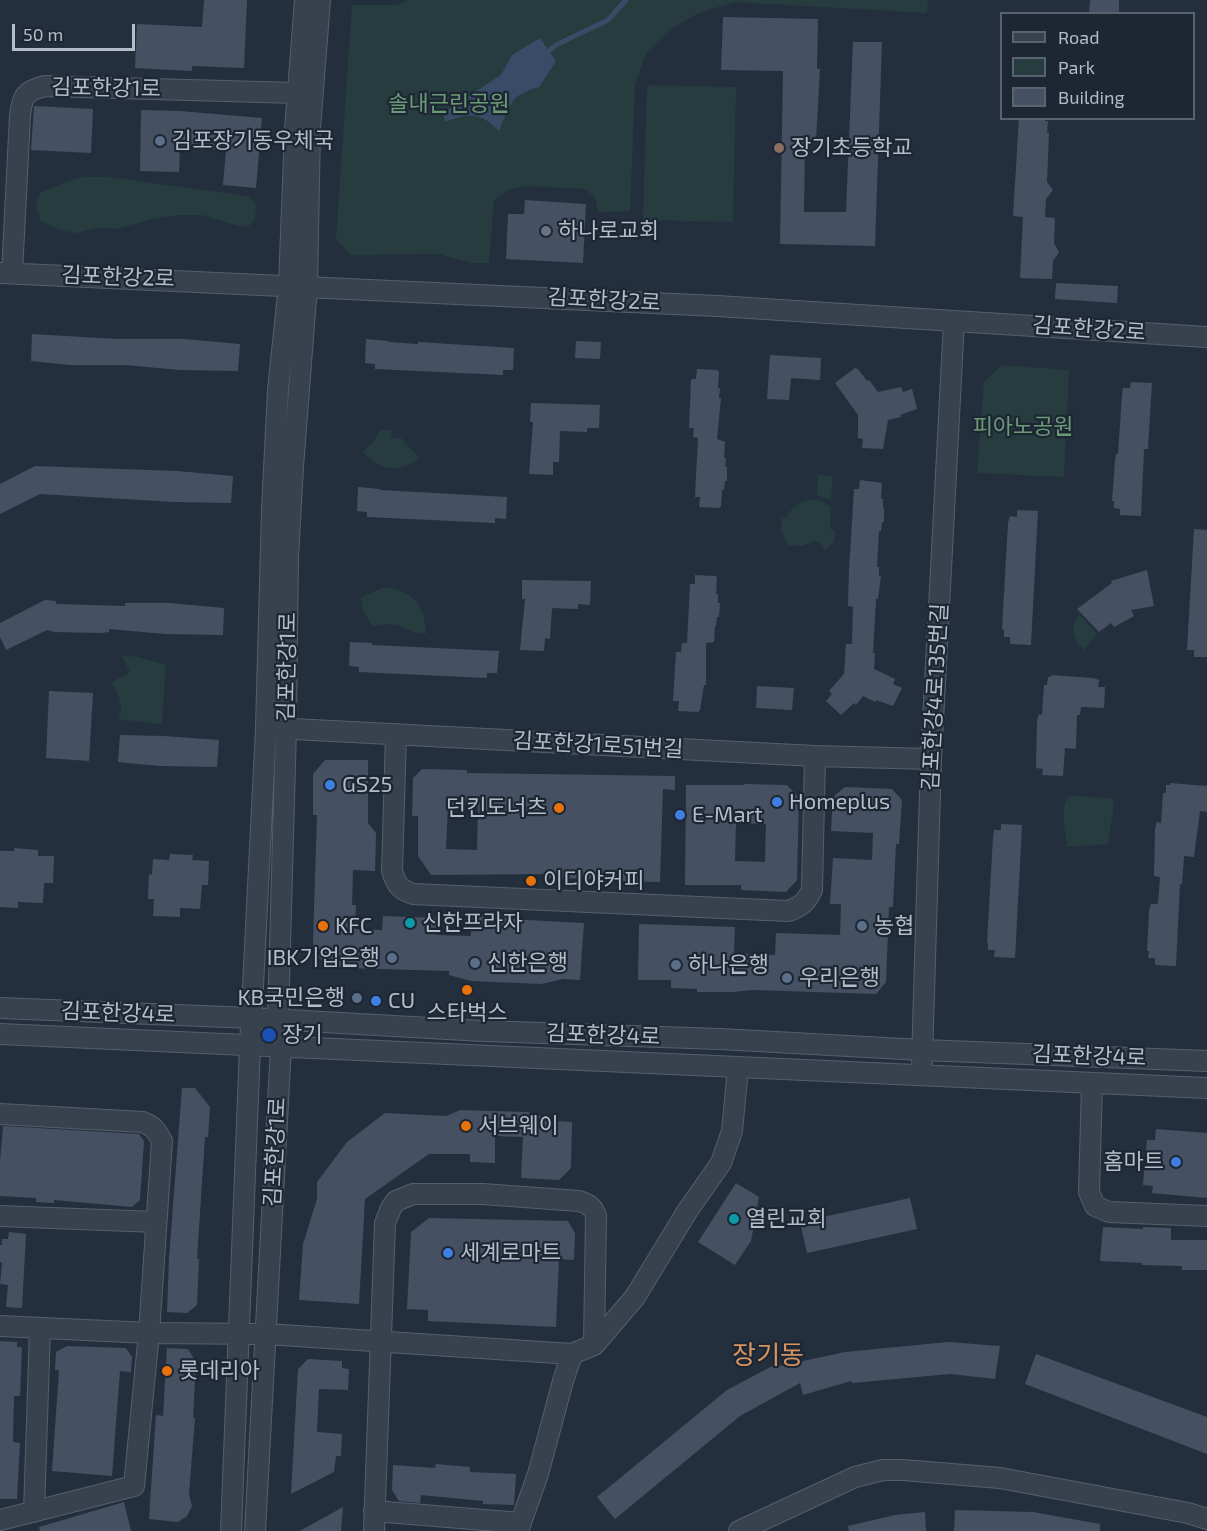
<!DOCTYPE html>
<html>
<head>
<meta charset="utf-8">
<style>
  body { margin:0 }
  #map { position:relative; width:1207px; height:1531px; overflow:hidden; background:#242f3e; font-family:"Exo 2",sans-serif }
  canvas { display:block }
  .legend { position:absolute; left:1000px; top:12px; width:195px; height:108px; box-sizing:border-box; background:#1d2633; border:2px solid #59626f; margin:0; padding:8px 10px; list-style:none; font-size:18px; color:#b4bcc9 }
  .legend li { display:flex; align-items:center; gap:12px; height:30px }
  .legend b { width:30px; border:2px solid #59626f }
  .scale { position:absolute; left:12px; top:24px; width:123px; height:27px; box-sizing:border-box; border:3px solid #b4bcc9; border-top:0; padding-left:8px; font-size:18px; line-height:21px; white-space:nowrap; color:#b4bcc9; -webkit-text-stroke:4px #1d2633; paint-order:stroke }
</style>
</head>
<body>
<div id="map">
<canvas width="1207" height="1531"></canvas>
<ul class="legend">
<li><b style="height:8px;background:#38414e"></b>Road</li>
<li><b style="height:16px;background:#263c3f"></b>Park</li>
<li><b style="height:16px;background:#455162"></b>Building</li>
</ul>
<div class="scale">50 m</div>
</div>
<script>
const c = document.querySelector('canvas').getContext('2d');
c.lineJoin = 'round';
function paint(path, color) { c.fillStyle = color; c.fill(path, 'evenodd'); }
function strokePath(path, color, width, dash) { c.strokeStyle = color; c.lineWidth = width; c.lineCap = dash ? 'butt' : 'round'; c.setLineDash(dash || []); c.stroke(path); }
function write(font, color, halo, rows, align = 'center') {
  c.font = font + ' "Exo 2","Noto Sans KR",sans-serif'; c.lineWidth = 4.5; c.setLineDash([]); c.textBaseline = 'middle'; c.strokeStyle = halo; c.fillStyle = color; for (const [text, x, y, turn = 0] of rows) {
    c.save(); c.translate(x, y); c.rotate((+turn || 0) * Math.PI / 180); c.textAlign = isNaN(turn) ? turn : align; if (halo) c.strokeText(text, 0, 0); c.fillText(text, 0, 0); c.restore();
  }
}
const green = new Path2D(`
  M408,0H928L927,13L735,2L699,13L670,29L646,53L635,85L630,211L598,212L595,197L585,189L526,186L508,190L494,200L489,263H471L439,254L351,255L336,239L352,5H397Z
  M647,85L736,87L733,222L643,220Z
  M84,177H108L248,196L257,206L254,220L249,226L241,227L202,215H179L153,219L116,229L97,228L77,233L59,230L41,221L36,206L40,193L65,182Z
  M1002,365L1069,370L1064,477L977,473L984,382Z
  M380,430H392L391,438H401L420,458C401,473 378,471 363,452L374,441Z
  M818,475L833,476L831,500L817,495Z
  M809,500L821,501L831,507L830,529L835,530L834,542L824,551L820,542L813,541L803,546L788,545L781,531L782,518H786C791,508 798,502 809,500Z
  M382,588C412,588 425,605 426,634C416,634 412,631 403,627C393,623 382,624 372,626L363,610L361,597Z
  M1079,614L1097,634L1084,650C1072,639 1070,628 1079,614Z
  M121,654L129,658L130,655L166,665L162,724L118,719C125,705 118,695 112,682L130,672Z
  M1068,796L1113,798C1115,814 1109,828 1108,844L1067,847C1066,826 1059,816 1068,796Z`);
const water = new Path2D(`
  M540,38L556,61L539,87C510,95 510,104 499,131C481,112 469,113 445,122L443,113L501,75L512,55Z`);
const stream = new Path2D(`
  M544,55L556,45L608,20L626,0`);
const building = new Path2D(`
  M204,0H247L244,68L192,66V71L135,68L137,24L202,27Z
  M1090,0H1119V14H1089Z
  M723,17L818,19L817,69H820L816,140H805L804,212H846L853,42H882L875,246L780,244L783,71L721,70Z
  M34,106L93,109L91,153L31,150Z
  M141,110L180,111L262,118L256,188L223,185L226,150L180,147L179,172L140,171Z
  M1019,118H1045V121H1048L1047,133H1049L1047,182L1053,190L1046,199L1045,217L1055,218L1054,243L1059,252L1053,261L1052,279L1020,278L1023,217L1013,216Z
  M525,200L586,204L583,263L506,259L508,214H524Z
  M1056,283L1118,286L1117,303L1055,299Z
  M32,334L117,339H184L240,344L238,371L180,370L125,365H70L31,361Z
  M366,339L388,341V342L418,344V342L514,348L513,370H503V375L375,369V364L365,363Z
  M576,341L601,342L600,359L575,358Z
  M770,355L821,358L820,380L791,378L789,400L767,399Z
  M855,368L858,369L867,381L869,380L878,392L901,387L903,392L912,389L917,409L900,415L901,417L888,420L883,449L862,448L863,439L858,438V415L835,383Z
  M697,369L717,370L719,372L718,388H720L719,398H721L717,439L725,442L724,458H726L725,467H727V481H725L724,490H722L721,506L719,508L699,507L700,497H695L698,438L693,437L694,428H689L691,379H696Z
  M1131,382L1152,383L1148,449H1144L1141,516L1120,515V509L1114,508V501H1112L1115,461L1116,454H1118L1122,395L1123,388H1130Z
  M531,403L600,405L599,428H587V432L560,431L559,462H553V475L529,474L533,422H530Z
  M35,466L177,471L233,476L231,503L174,502L40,494L0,514V484Z
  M860,480L882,483L881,499H883V508H884V522H882L881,531H879L877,567H879V576H881L878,599H876L873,653H875L874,669L895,679L893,684L902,688L893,706L876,700L875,702L863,696L856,705L854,703L841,715L826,701L832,694L829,691L844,674L846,644H852L853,607L848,606L849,569L854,489H859Z
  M358,487L380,489V490L507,497L506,519L495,518V523L367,517V512L357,511Z
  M1017,510L1038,511L1031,645L1010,644V637H1004V630L1002,629L1008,523L1010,516L1017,517Z
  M1194,529L1207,530V657H1194V650H1187Z
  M1147,570L1154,606L1131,610L1134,616L1114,627L1111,623L1099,632L1077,609L1112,583L1111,581Z
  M695,575L715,576L717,577L716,594H718V603H720L719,617H717L716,626H715L714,642L706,643V685H704L700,710L698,712L678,711L679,701H673L676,652H681L682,643H687L690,584H695Z
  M522,580L591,581L590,605L578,604V609L552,608L550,639L545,638L544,651L520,650L525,599H522Z
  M45,600L56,601V604L125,606V603H169L224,608L223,635L165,634L109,629V632L100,633L54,632L47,630L6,650L0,637V623Z
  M350,642L372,643V645L499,651L497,673H487V678L359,672V667L349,666Z
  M1051,675L1092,678L1099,680L1098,687H1105L1104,708L1081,707L1080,715H1077L1076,749L1065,748L1063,776L1042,775L1043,769L1036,768L1037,721L1039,714L1042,715L1044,685H1047L1048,677H1051Z
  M757,686L794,688L792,710L756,708Z
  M49,691L93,693L89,761L46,758Z
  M120,735L163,736L219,740L217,767L159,766L118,762Z
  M325,760H368V823L376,833L375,871L353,870L352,905H356L355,929L382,930L383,916L437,918L436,935L471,936V914L508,916V919L584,923L580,980L563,979L541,984L471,981L449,975V971L345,968L325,964L314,951L313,940L317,815H313V774Z
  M422,769L467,770V773L675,776V790L663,789L660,882L616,881V879L549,878V874L431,875L418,856V816H412L413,778ZM448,805H478L477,850L446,849Z
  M1170,783L1207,786V812L1200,811L1194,857L1184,856L1182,884H1180L1176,966L1155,965V958H1148L1149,951H1147L1149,911L1151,904H1158L1160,877L1154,876L1155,829L1157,822L1161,823L1163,793H1166V785H1170Z
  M744,784L787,785L799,798L797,880L786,892L741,890V885H685L686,785H744ZM736,823L766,824L765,862L735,861Z
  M845,787L892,789L902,800L899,844H896L893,907H889L886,982L876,994L752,990L733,992H697V989L671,988V980H638L639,924L735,927L734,953L775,955L776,933L840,935L841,904H830L833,858L872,860L873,833L831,831L833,797Z
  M1001,824L1022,825L1015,958L994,957L995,950H988V943H987L993,837L994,830H1001Z
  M14,848L38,850V856H54L53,883H44L43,903L18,902V908L0,907V851H14Z
  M170,854L193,855L192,860L209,861L208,885H202L200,909L180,908V917L153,916L154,899H148L149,874L152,875L153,859L169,860Z
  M182,1088H195L210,1107L208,1137H205L197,1259H199L197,1305L187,1313L167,1312L169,1258Z
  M460,1110L528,1112L556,1121L572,1122L571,1168L559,1180L521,1178L523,1137L495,1136V1163L470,1162V1154H429L365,1199L359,1304L299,1300L303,1244L317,1199V1182L347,1142L385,1113L446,1116Z
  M3,1126L139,1134L144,1141L140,1200L132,1207L54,1200V1203L36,1202V1198L0,1196V1162Z
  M1156,1129L1207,1133V1198L1152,1193L1153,1186L1143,1185L1147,1140H1155Z
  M736,1183L759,1197L751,1241L735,1265L698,1242Z
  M910,1198L917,1229L807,1253L800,1222Z
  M429,1218L568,1221L575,1233L574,1260L559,1259L556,1327L428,1321V1310L407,1309L411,1232Z
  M1103,1227L1143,1229V1227L1171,1228V1240H1207V1270H1182V1266L1142,1265V1263L1100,1261Z
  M9,1232L26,1234L22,1308L6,1307L8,1285L0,1284L2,1263L0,1262V1245H2V1239H8Z
  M0,1341L17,1342V1347H22L20,1396H14L13,1442L20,1443L17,1499H0Z
  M948,1342L1000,1346L995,1379L950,1374L852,1383L851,1381L803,1395L800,1383L740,1416L615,1519L597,1497L727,1390L778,1363L780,1366L845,1352Z
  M67,1346L126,1348L132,1357L131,1372L120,1371L112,1476L52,1471L59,1370H55L56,1352Z
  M167,1348L188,1349L196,1362L193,1418H195L189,1494L192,1506L187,1516L178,1522L149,1519L156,1415L163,1416Z
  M1036,1354L1207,1417V1454L1025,1384Z
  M308,1359L342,1361V1368L349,1369L348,1390L319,1389L317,1432L342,1434L341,1456H336L334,1472L291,1494L298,1369Z
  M436,1464L470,1467V1472L516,1474L514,1505L483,1504V1501L421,1495L420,1503L399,1501L392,1490L393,1465L435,1468Z
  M124,1502L131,1531H40L39,1527Z
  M343,1507L341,1531H300Z
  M955,1510L1033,1512L1100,1524V1531H954Z
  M925,1512L926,1531H849L848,1526L895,1515Z`);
const minor = new Path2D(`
  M0,273L717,306L1207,337
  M12,273L20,116C22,96 25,91 45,86L297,93
  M274,728L815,756L931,759
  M396,734L392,871C396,884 400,890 413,894L788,911C801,907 806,902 812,890L815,756
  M0,1008L252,1018L483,1031L720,1039L922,1050L1207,1061
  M0,1034L1207,1088
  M922,1061L931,759L954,321
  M1092,1083L1089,1192L1095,1206L1109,1212L1207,1216
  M0,1114L143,1122C153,1126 157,1131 162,1141L149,1333L134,1486L0,1520
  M0,1216L156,1222
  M0,1326L149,1333L266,1334L572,1354L594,1345L635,1297L688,1210L721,1163L732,1131L738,1068
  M374,1511L521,1523
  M34,1512L40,1328
  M231,1531L250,1046L266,728L272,509L278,390L289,285L295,130L305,0
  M255,1531L281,1047L278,1019L286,728L288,557L293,467L307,286L310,129L320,0
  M374,1531L385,1223L391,1208L396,1201L413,1194H482L579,1201C589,1204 593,1207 596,1216L594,1345
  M518,1531L538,1474L563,1381L572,1354
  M739,1531L855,1477L883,1470H903L1000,1478L1188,1513L1207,1519`);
const markers = [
  [160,141,6,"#5c6f8a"],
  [779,148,6,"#8d6e63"],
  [546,231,6,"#6b7280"],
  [330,785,6,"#3f7fe0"],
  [777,802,6,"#3f7fe0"],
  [559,808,6,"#e8710a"],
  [680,815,6,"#3f7fe0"],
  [531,881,6,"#e8710a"],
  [410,923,6,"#0f9aa8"],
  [323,926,6,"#e8710a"],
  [862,926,6,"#5c6f8a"],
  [392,958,6,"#5c6f8a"],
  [475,963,6,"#5c6f8a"],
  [676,965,6,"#5c6f8a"],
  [787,978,6,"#5c6f8a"],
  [467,990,6,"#e8710a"],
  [357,998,6,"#5c6f8a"],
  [376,1001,6,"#3f7fe0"],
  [269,1035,8,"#1a4fb4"],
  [466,1126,6,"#e8710a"],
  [1176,1162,6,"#3f7fe0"],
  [734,1219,6,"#0f9aa8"],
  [448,1253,6,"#3f7fe0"],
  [167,1371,6,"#e8710a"]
];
const streetNames = [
  ["김포한강1로",106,88,1],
  ["김포한강2로",118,277,2],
  ["김포한강2로",604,300,3],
  ["김포한강2로",1089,329,4],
  ["김포한강1로",287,667,-89],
  ["김포한강4로135번길",935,697,-87],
  ["김포한강1로51번길",598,745,3],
  ["김포한강4로",118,1013,2],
  ["김포한강4로",603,1035,2],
  ["김포한강4로",1089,1056,2],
  ["김포한강1로",275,1152,-87]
];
const parkNames = [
  ["솔내근린공원",449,104],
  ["피아노공원",1023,427]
];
const poiNames = [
  ["김포장기동우체국",172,141],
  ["장기초등학교",791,148],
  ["하나로교회",558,231],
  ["GS25",342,785],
  ["Homeplus",789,802],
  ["던킨도너츠",547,808,"right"],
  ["E-Mart",692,815],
  ["이디야커피",543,881],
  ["신한프라자",422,923],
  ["KFC",335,926],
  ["농협",874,926],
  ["IBK기업은행",380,958,"right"],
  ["신한은행",487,963],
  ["하나은행",688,965],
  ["우리은행",799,978],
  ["KB국민은행",345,998,"right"],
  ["CU",388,1001],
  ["스타벅스",467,1013,"center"],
  ["장기",282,1035],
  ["서브웨이",478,1126],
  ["홈마트",1164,1162,"right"],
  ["열린교회",746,1219],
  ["세계로마트",460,1253],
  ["롯데리아",179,1371]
];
const quarterNames = [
  ["장기동",768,1355]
];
paint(green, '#263c3f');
paint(water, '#394c67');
strokePath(stream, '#394c67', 5);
paint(building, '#455162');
strokePath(minor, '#565f6c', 22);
strokePath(minor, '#38414e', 20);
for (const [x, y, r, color] of markers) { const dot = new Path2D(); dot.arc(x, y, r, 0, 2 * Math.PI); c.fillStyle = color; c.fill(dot); strokePath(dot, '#1d2633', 2); }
write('22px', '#b4bcc9', '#1d2633', streetNames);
write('22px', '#6b9a76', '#1d2633', parkNames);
write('22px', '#b4bcc9', '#1d2633', poiNames, 'left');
write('26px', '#d59563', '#1d2633', quarterNames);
</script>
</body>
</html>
